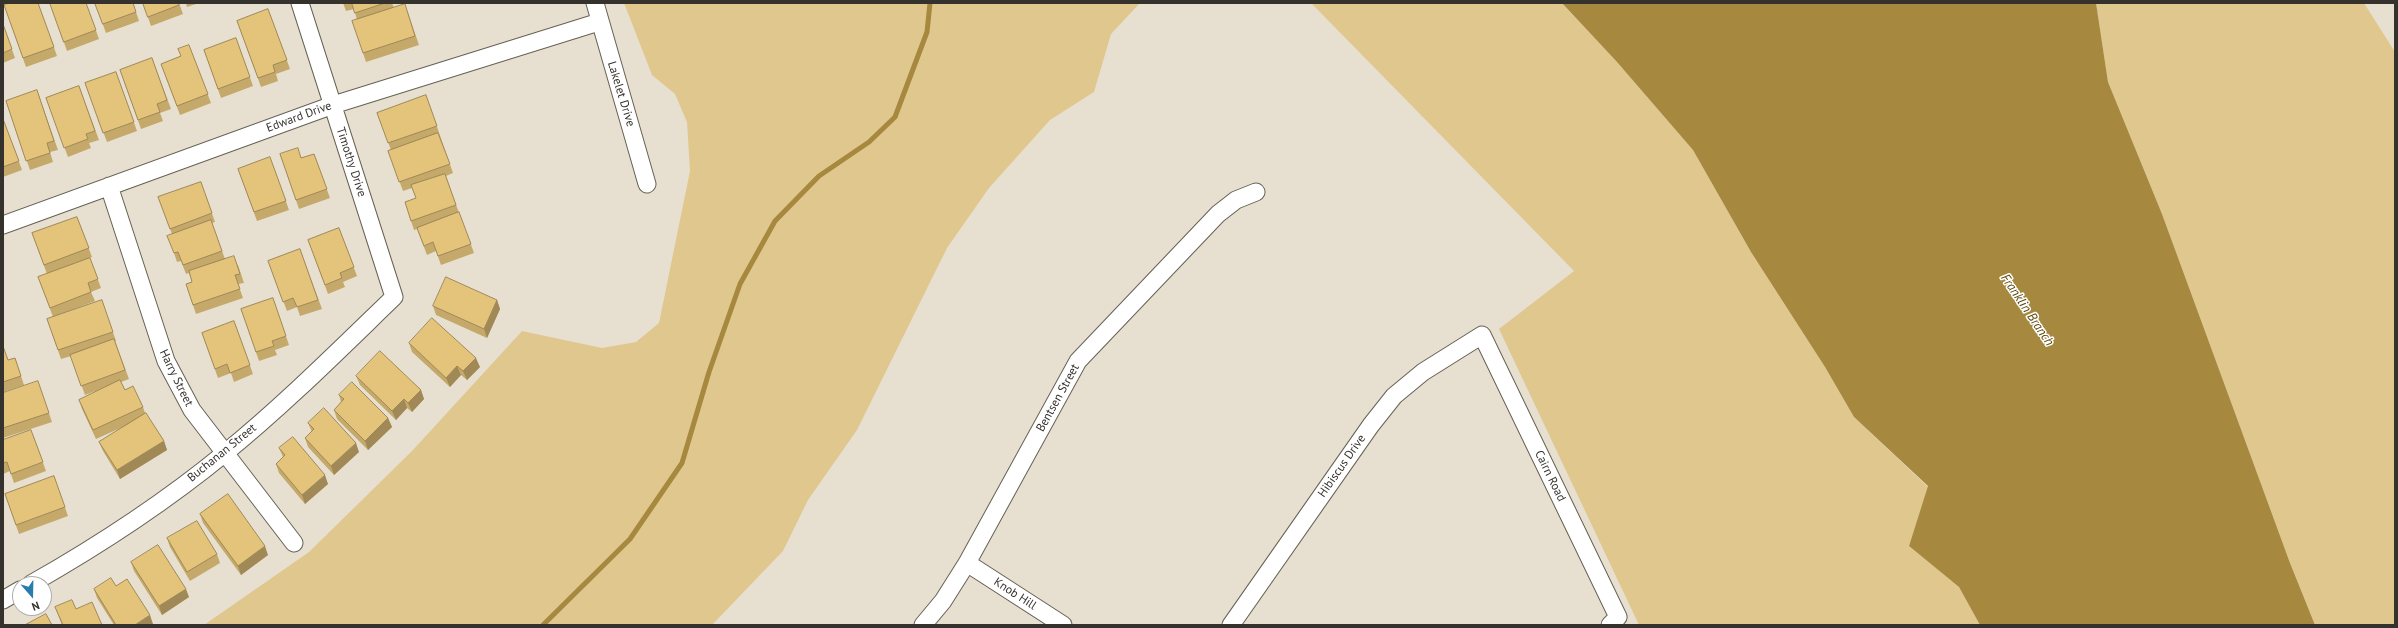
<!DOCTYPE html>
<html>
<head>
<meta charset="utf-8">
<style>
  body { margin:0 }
  #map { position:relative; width:2398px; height:628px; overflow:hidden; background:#e7e0d1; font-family:"PT Sans",sans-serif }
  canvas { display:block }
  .frame { position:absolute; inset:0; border:4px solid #35322d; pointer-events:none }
  .north { position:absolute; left:12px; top:576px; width:40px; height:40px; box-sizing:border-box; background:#fff; border:1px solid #aeadab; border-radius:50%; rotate:160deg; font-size:11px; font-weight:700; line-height:16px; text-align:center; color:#35322d }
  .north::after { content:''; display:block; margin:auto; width:14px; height:18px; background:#287dad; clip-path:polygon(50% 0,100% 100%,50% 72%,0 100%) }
</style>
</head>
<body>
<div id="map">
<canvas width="2398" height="628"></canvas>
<div class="frame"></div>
<div class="north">N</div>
</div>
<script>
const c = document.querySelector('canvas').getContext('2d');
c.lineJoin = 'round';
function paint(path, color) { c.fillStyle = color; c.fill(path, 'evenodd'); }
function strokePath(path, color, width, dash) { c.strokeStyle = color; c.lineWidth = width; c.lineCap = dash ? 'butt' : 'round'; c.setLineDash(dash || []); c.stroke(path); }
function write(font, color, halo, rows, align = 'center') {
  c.font = font + ' "PT Sans",sans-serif'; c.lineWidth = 3; c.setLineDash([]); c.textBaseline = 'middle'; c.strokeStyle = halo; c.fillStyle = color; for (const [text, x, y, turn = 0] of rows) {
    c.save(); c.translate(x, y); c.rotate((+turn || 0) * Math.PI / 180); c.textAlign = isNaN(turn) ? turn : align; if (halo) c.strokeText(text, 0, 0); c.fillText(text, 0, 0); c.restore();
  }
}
const green = new Path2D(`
  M624,3H1140L1111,34L1094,92L1050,120L989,188L947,248L857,430L808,500L783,551L712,625H204L309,552L412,451L522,331L602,348L636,342L659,323L690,171L687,122L675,94L652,75Z
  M1311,3H1562L1617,62L1693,150L1751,252L1825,367L1854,417L1928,487L1909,546L1959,587L1980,625H1639L1499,329L1574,271Z
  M2096,3H2364L2395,52V625H2315L2290,563L2162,214L2108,82Z`);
const water = new Path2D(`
  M1562,3H2096L2108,82L2162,214L2290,563L2315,625H1980L1959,587L1909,546L1928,486L1854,417L1825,367L1751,252L1693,150L1617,62Z`);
const stream = new Path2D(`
  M543,625L630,539L682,463L709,372L740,284L775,221L819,176L869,142L895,117L927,32L930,3`);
const street = new Path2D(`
  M595,3L647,184
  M109,186L166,361L192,410L294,543
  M3,225L333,105L599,22
  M967,563L1063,625
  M31,584C98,546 164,503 225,453C284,405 339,350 394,297L300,3
  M3,600L20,590
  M923,625L943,601L967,563L1078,361L1218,214L1236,200L1256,192
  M1231,625L1371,425L1394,396L1423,372L1482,335L1618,617L1610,625`);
const wall = new Path2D(`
  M38,3L57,56L26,67L4,5Z
  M50,3H86L99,39L67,51Z
  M95,3H133L139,21L106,33Z
  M143,3H179L183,14L151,26Z
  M186,3H199L187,7Z
  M343,3H392L394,8L408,13L419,45L366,62L363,53L357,20L354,9L346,11Z
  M268,9L290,69L276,74L278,81L261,87L237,21Z
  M3,24L15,58L3,63Z
  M236,38L253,86L221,98L204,50Z
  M189,45L211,103L180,115L161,64L181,56Z
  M152,58L171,109L160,113L163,121L141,129L120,70Z
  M116,72L137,131L107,142L85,83Z
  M79,86L99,140L89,143L91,148L68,157L46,98Z
  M37,90L58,150L50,152L53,162L30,170L6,101Z
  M426,95L453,173L446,176L459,213V212L474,253L441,265L436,251L427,255L417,229L414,230L405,202L416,198L412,188L403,191L388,151L391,150L377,113Z
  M3,119L22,170L3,177Z
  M280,154L301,158L314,154L330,198L299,209Z
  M270,157L289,210L257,221L238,169Z
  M201,182L215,222L212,223L225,259L238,265L244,283L238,284L243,298L196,314L186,284L192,282L189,273L186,274L181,261L177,262L174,253L172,234L158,197Z
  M77,217L92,257L47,274L32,233Z
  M339,228L357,276L343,282L345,287L328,294L308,240Z
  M300,249L322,309L300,316L297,307L287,311L268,261Z
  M90,258L101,288L91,292L95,301L53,317L38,277Z
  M273,298L289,345L275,350L277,355L259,361L241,309Z
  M102,300L116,341H115L129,379L121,382L125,390L143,407L145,413L164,441L167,450L120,479L103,451L99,442L125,426L96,439L82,409L79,400L106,387L85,395L71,356L61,359L47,319Z
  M497,300L500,309L487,338L436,315L433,306Z
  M234,321L253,374L234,382L231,373L218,378L202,333Z
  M409,343L480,367L467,380L461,375L450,387L412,352Z
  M3,346L8,360L15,358L24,385L3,392Z
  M356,376L421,390L424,399L412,412L407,408L396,420L360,385Z
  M41,390L52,422L3,438V393Z
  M339,395L388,418L392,427L368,450L337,419L334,410L341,402Z
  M308,423L359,452L334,475L308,447L305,438L312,432Z
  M31,430L46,471L14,483L10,471L3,474V440Z
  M279,448L328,484L305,504L279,473L276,464L283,457Z
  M54,476L68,516L19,534L5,494Z
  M200,514L268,555L241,575L203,523Z
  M167,538L217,554L220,563L190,581L170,547Z
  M131,562L189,597L162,615L134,571Z
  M116,586L153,624V625H114L97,598L94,589Z
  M55,607L76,609L102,625H62Z`);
const shadedWall = new Path2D(`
  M497,300L500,309L487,338L484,329Z
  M476,358L480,367L467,380L463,371Z
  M457,366L461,375L450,387L446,378Z
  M421,390L424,399L412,412L408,403Z
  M404,399L407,408L396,420L392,411Z
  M388,418L392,427L368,450L365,441Z
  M164,441L167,450L120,479L117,470Z
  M356,443L359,452L334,475L331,466Z
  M325,475L328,484L305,504L302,495Z
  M265,546L268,555L241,575L238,566Z
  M186,589L189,597L162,615L159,606Z
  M150,615L153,624V625H135Z`);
const building = new Path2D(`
  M10,3H38L54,47L23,58L4,5Z
  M50,3H86L96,30L64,42Z
  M95,3H133L136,12L103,24Z
  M143,3H179V5L148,17Z
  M352,3H385L355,13Z
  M405,4L415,36L363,53L352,21Z
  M268,9L287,60L273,65L275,72L258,78L237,21Z
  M3,24L12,49L3,53Z
  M236,38L250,77L218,89L204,50Z
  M189,45L208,94L177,106L161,64L181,56L178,49Z
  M152,58L167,100L157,104L160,112L138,120L120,70Z
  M116,72L134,122L103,133L85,83Z
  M79,86L95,131L86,134L88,139L64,148L46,98Z
  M37,90L54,141L47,143L50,153L26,161L6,101Z
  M426,95L437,126L388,143L377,113Z
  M3,119L19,161L3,167Z
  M438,133L450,164L399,182L388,151Z
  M298,148L301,158L314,154L327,189L296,200L280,154Z
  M270,157L286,201L254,212L238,169Z
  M445,174L456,205L411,221L405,202L416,198L411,185Z
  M201,182L212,213L170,229L158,197Z
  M459,212L471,244L438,256L433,242L424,246L417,228Z
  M77,217L89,248L44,265L32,233Z
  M211,220L222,251L183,265L178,252L174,253L167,236Z
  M339,228L354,267L340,273L342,278L325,285L308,240Z
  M300,249L318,300L297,307L293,298L283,302L268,261Z
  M234,256L240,274L235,275L240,289L193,305L186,284L192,282L189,271Z
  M90,258L98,279L88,283L91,292L50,308L38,277Z
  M446,277L497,300L484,329L433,306Z
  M273,298L286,336L272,341L274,346L256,352L241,309Z
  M102,300L113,332L58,350L47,319Z
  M432,318L476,358L463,371L457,366L446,378L409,343Z
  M234,321L250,365L230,373L227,364L215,369L202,333Z
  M114,339L125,370L81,386L70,355Z
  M3,346L8,360L15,358L21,376L3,382Z
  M380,351L421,390L408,403L404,399L392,411L356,376Z
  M120,380L125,390L133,386L143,407L93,430L79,400Z
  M38,381L49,413L3,428V393Z
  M352,382L388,418L365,441L334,410L344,399L339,395Z
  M324,408L356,443L331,466L305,438L314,429L308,423Z
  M146,413L164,441L117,470L99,442Z
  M31,430L43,462L11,474L7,462L3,463V440Z
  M293,437L325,475L302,495L276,464L285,455L279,448Z
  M54,476L65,507L16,525L5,494Z
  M228,494L265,546L238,566L200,514Z
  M197,521L217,554L187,572L167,538Z
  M158,545L186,589L159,606L131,562Z
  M111,578L116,586L127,579L150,615L135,625H116L94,589Z
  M72,600L76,609L92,602L102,625H63L55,607Z
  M46,614L52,625H25Z`);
const streetNames = [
  ["Lakelet Drive",621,94,73],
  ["Edward Drive",299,117,-20],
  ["Timothy Drive",351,162,72],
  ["Harry Street",176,378,64],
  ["Bentsen Street",1058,398,-61],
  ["Buchanan Street",222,453,-39],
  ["Hibiscus Drive",1342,466,-55],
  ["Cairn Road",1550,476,64],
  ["Knob Hill",1015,594,33]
];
const waterNames = [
  ["Franklin Branch",2027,310,56]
];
paint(green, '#e0c78e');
paint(water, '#a6883e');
strokePath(stream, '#a6883e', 5);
strokePath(street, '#666154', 19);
strokePath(street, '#fff', 17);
paint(wall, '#c4a96a');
paint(shadedWall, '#a08956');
paint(building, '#e4c47b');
strokePath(building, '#a08956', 1);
write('12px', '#35322d', '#fff', streetNames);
write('italic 13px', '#5b460a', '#fff', waterNames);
</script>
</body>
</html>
